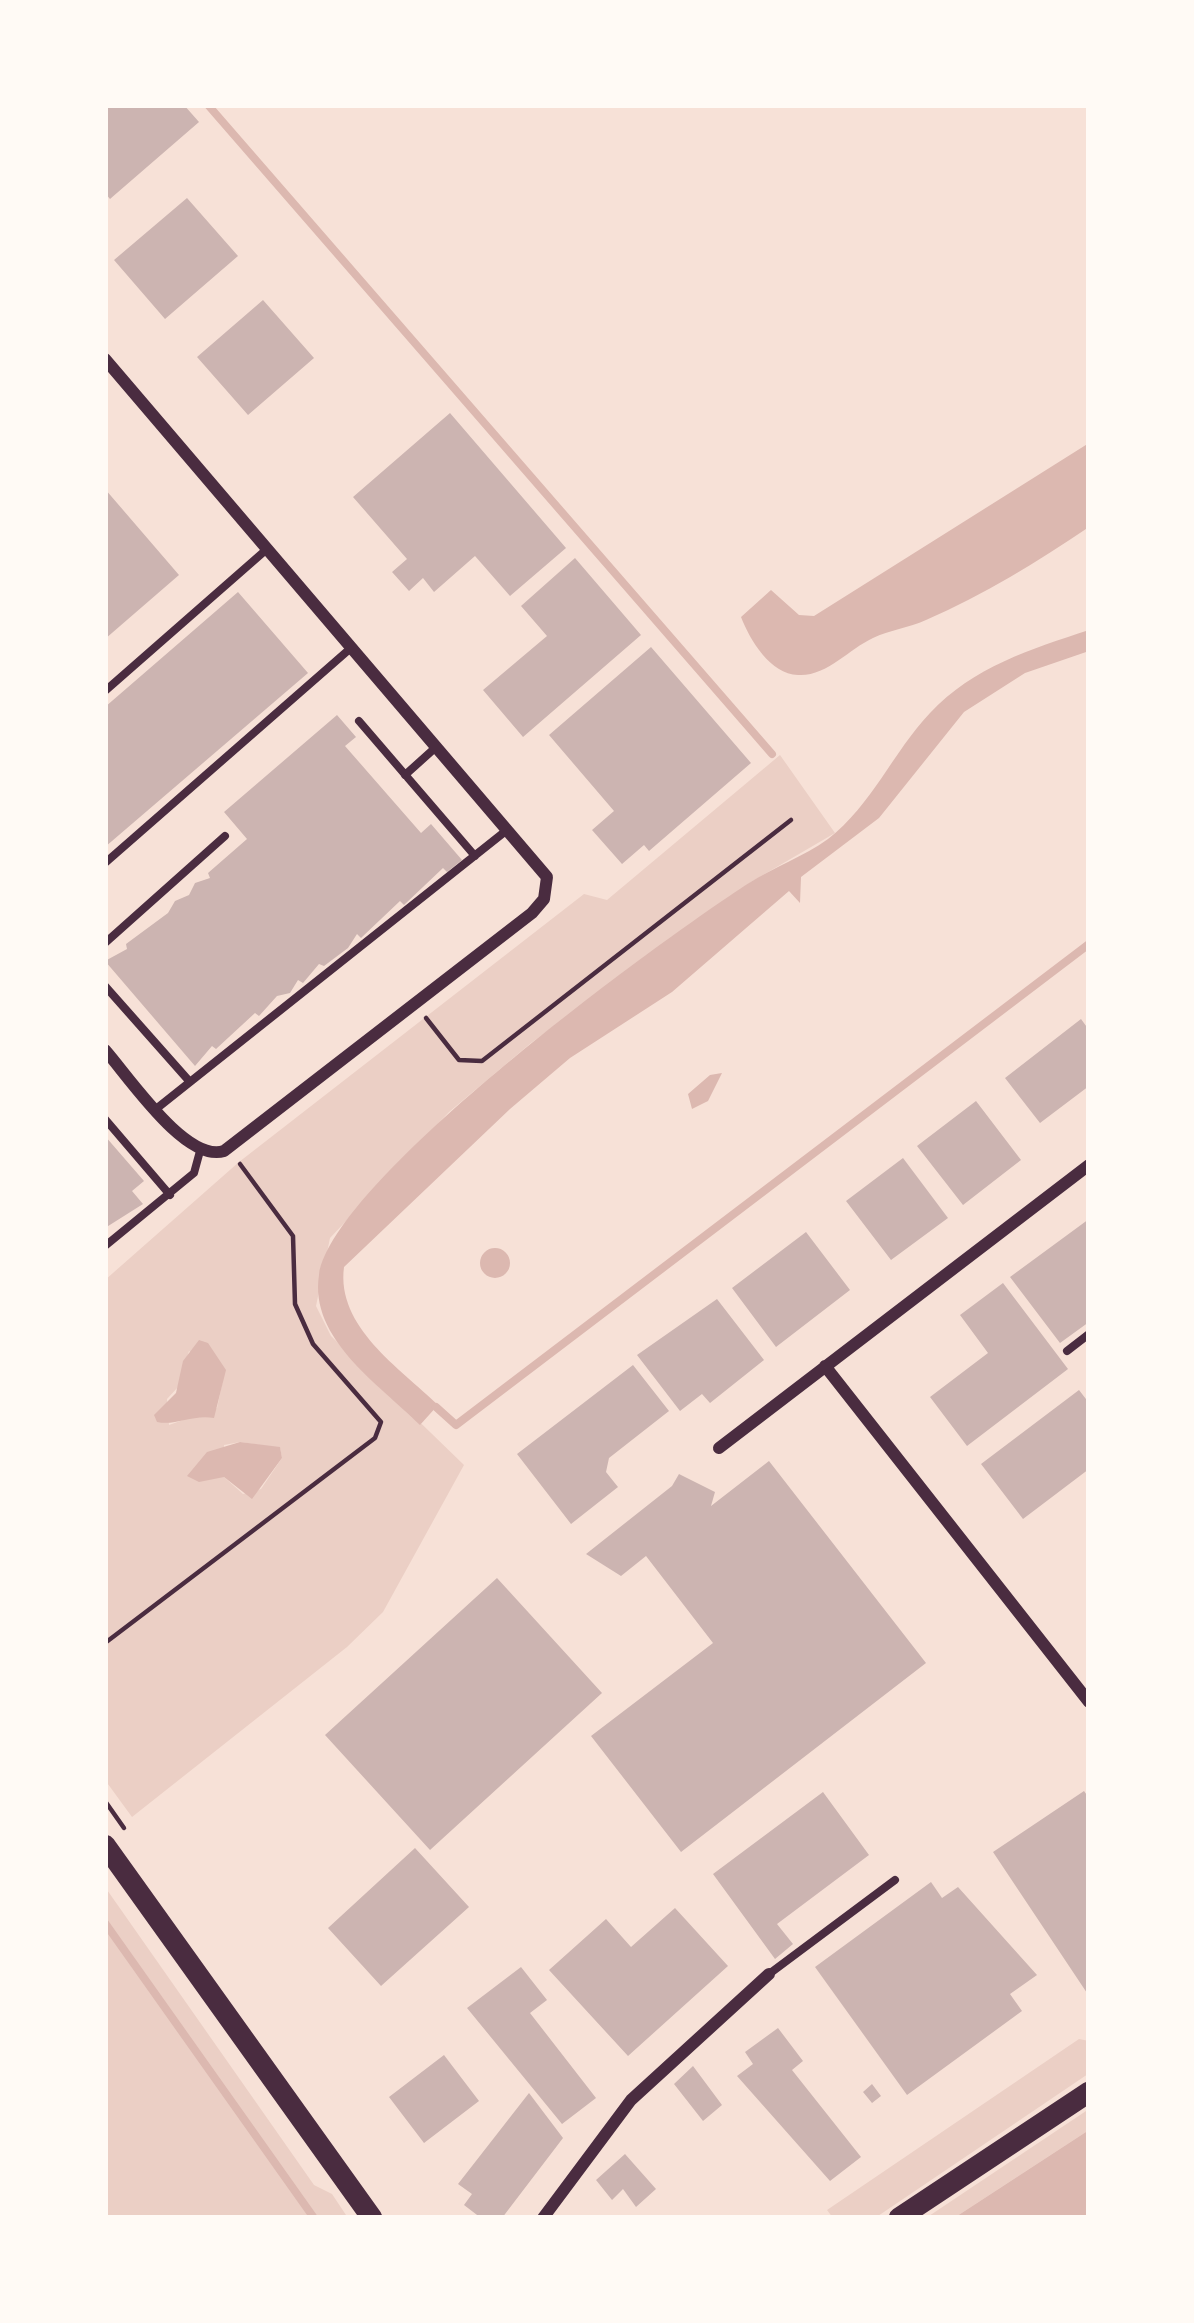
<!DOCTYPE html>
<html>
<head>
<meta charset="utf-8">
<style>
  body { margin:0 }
  #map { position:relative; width:1194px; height:2323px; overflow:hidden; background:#f7e1d7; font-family:Poppins,sans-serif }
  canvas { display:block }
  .frame { position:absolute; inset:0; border:108px solid #fffaf5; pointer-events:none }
</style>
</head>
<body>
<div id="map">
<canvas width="1194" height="2323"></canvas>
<div class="frame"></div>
</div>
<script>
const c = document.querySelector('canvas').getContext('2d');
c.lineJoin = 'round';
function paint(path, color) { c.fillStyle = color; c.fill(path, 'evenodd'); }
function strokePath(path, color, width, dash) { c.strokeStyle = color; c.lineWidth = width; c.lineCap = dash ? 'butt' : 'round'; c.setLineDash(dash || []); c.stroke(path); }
const green = new Path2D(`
  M780,755L835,833L751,882L531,1043L449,1112L330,1238L316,1306L331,1336L464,1465L383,1612L347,1647L132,1817L105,1780V1280L239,1162L584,894L607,900ZM189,1351L223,1380L217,1408L169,1425L167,1399L179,1386ZM240,1442L280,1448L282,1458L261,1489L243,1494L224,1477V1445Z
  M105,1887L314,2185L332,2194L348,2218H105Z
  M1079,2039L1089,2041L1088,2074L875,2218H833L827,2210Z
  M1089,2109V2130L954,2218H926Z`);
const water = new Path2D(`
  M1089,443V527C1037,562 984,595 926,620C909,628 889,630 873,638C849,649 826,677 798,675C770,674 750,640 741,617L771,590L799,615L814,616Z
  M1089,630V651L1025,673L964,712L879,818L801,877L800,903L789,891L672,992L570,1058L510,1109L344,1267C336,1327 400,1368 438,1405L420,1425C379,1384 309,1339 319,1275C333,1179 659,941 749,883C774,867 803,857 828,839C872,805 893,752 930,713C973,667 1031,649 1089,630Z
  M722,1073L708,1101L692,1109L688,1094L710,1075Z
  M480 1263a15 15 0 1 1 30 0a15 15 0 1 1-30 0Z
  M199,1340L208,1343L226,1370L214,1418C193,1414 176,1426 157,1422L154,1415L176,1393L183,1361Z
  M240,1442L280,1447L282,1458L252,1499L224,1477L199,1482L187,1476L207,1452Z
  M1089,2130V2218H954Z`);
const stream = new Path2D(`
  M208,105L772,754
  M436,1407L456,1425L1089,944
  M105,1923L314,2218`);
const building = new Path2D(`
  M105,105H184L199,122L110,199L105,193Z
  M187,198L238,256L165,319L114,260Z
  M263,300L314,358L248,415L197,357Z
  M450,413L566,548L510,596L475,556L434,592L423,578L409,591L392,572L407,559L353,497Z
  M105,489L179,575L105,639Z
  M575,558L641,635L523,737L483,690L547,636L521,606Z
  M238,592L308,673L105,847V707Z
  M651,647L751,763L649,851L644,845L622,864L592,830L614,811L549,735Z
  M337,715L356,737L345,746L421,833L431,824L462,860L447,872L443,868L404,905L400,901L361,938L357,934L348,948L324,966L319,964L303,983L298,980L290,993L277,996L259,1016L255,1013L216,1049L212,1046L195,1066L105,961L127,949L126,944L168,913L175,901L189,895L195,883L210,878L208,873L247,839L224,812Z
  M1081,1019L1089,1030V1086L1040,1123L1005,1078Z
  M976,1101L1021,1160L963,1205L917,1146Z
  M105,1136L144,1181L132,1191L143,1204L105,1228Z
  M903,1158L948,1218L891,1260L846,1201Z
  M1089,1219V1322L1060,1343L1010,1277Z
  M806,1232L850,1290L776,1347L732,1288Z
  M1003,1283L1068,1369L967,1446L930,1397L988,1353L960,1315Z
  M717,1299L764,1360L710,1403L702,1394L680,1411L637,1355Z
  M633,1365L669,1411L609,1458L606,1472L618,1487L571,1524L517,1454Z
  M1079,1390L1089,1403V1469L1023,1519L981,1464Z
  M769,1461L926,1663L681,1852L591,1736L713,1643L646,1556L621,1576L586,1554L672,1486L679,1474L715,1492L711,1506Z
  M497,1578L602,1693L430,1850L325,1735Z
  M1084,1791L1089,1798V1996L993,1852Z
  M823,1792L869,1855L777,1924L793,1944L775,1959L713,1874Z
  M415,1848L469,1907L381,1986L328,1928Z
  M931,1882L942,1898L958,1887L1037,1975L1010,1994L1022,2011L907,2095L815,1967Z
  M675,1908L728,1966L628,2056L549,1970L606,1919L631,1947Z
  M521,1967L547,2000L530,2013L596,2098L562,2124L467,2008Z
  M778,2028L803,2061L792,2070L861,2157L830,2181L737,2076L753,2064L745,2052Z
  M444,2055L479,2101L424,2143L389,2097Z
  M693,2066L722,2105L703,2121L674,2084Z
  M872,2084L881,2096L872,2103L863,2092Z
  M529,2093L563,2138L502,2218H481L464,2205L472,2194L458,2184Z
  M625,2154L656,2189L636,2207L623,2189L612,2200L596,2180Z`);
const path = new Path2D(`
  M426,1018L459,1060L482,1061L791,820
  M105,1643L375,1438L381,1422L313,1344L295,1304L293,1236L240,1164
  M105,1801L124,1828`);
const service = new Path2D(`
  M105,691L267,549
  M359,721L475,856
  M405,775L435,748
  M105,863L352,647
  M105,943L225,836
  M105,986L190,1082
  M156,1109L507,830
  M105,1119L170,1195
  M105,1246L194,1173L200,1151
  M1067,1351L1089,1334
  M769,1974L895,1880`);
const minor = new Path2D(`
  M105,359L547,877L544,899L532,913L224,1151C186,1163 129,1077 105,1050
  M825,1366L1089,1702
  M719,1448L1089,1165
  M543,2218L631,2100L769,1974`);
const tertiary = new Path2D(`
  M105,1845L372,2218
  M899,2218L1089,2092`);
paint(green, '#ebcfc5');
paint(water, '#dcb8b0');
strokePath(stream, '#dcb8b0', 8);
paint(building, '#ccb4b1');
strokePath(path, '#4a2c40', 4.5);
strokePath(service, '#4a2c40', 8);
strokePath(minor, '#4a2c40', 12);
strokePath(tertiary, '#4a2c40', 21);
</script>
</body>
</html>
